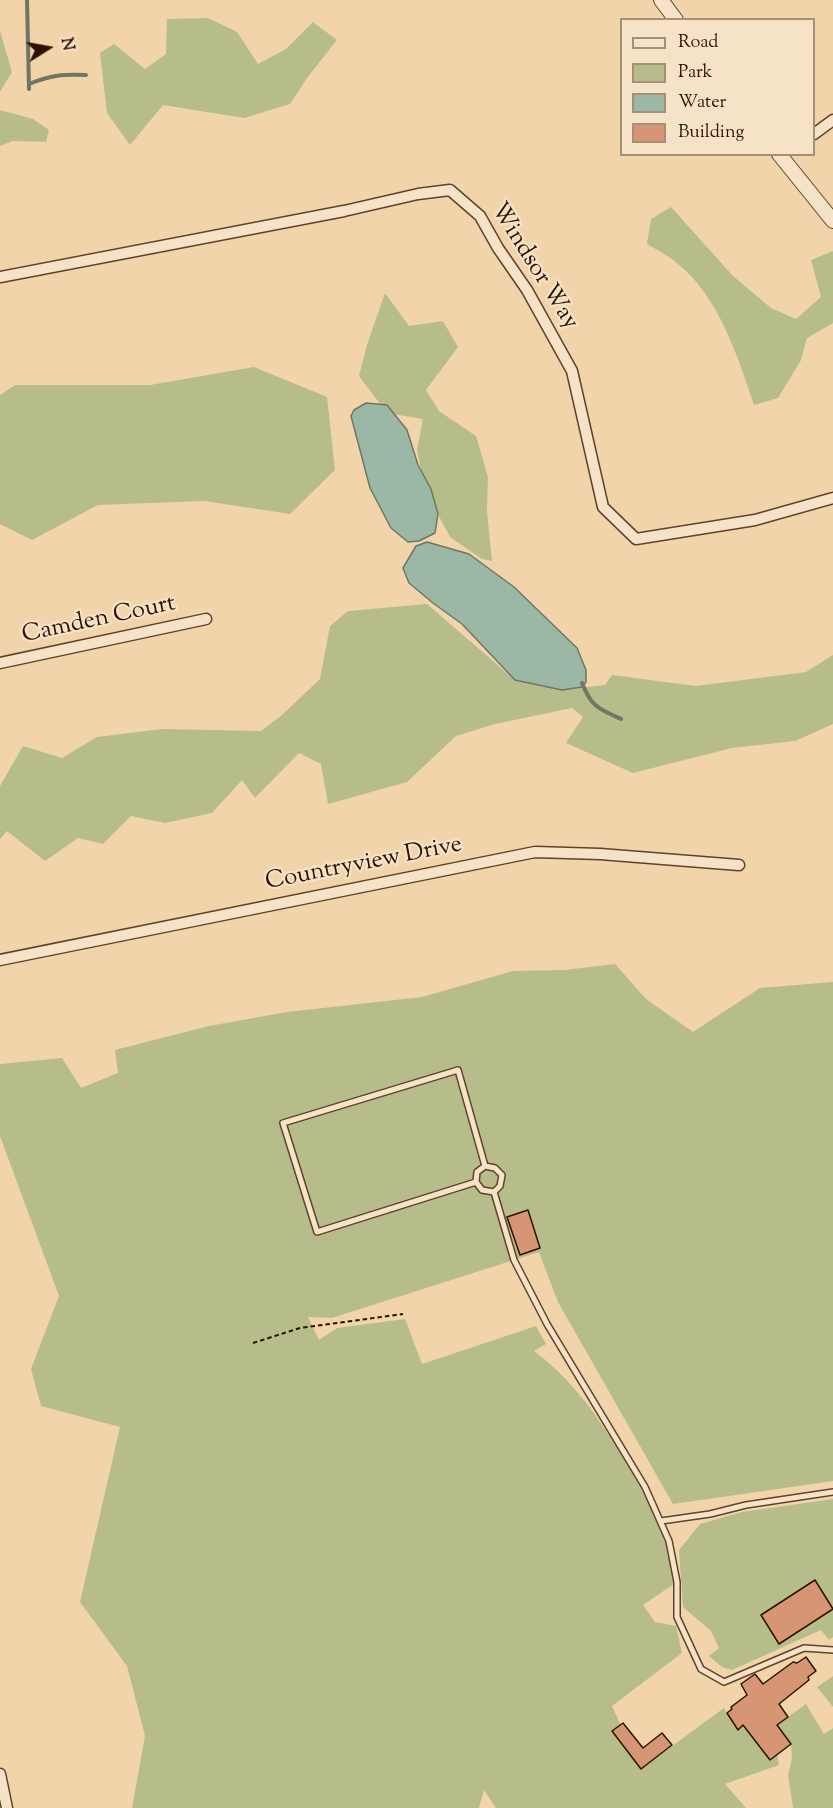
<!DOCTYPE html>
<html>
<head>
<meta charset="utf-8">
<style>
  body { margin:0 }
  #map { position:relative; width:833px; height:1808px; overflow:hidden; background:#f1d4a9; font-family:"Sorts Mill Goudy",serif }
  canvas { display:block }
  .legend { position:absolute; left:620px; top:18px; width:195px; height:138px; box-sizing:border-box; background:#f6e3c7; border:2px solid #a68f77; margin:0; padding:8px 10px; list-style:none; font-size:18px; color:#2e1200 }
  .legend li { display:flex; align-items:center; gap:12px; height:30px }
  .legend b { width:30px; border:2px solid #a68f77 }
  .north { position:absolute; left:18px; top:18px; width:60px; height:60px; -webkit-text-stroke:4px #f6e3c7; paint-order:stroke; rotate:79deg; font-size:16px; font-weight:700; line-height:24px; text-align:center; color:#2e1200 }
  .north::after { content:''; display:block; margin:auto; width:21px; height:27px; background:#2e1200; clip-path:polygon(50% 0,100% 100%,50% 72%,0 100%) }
</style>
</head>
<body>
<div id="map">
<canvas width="833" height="1808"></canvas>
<ul class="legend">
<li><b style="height:8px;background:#f6e3c7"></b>Road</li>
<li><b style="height:16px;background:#b7bd8a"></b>Park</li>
<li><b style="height:16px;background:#9bb8a7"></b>Water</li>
<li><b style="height:16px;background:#d69573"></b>Building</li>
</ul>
<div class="north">N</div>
</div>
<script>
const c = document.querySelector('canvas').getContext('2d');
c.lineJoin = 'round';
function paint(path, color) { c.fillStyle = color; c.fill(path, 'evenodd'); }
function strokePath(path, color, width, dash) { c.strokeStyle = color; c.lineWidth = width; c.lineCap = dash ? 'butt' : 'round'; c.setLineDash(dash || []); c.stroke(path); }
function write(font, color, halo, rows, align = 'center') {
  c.font = font + ' "Sorts Mill Goudy",serif'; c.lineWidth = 4.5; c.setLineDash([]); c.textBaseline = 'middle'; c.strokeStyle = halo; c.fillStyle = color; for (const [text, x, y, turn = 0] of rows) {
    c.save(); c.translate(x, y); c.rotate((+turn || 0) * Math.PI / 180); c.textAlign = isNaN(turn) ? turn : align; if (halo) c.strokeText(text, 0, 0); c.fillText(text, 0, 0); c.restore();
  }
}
const green = new Path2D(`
  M208,18L237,32L258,64L286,49L313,22L337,40L307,78L290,104L244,118L163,105L130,145L107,113L100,53L114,44L145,69L166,54L167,19Z
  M0,31L12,72L0,92Z
  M0,110L33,119L49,130L46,142L13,141L0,146Z
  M671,207L733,276L771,308L796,319L821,297L811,260L833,251V323L807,338L801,360L778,398L754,405C738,357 719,297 678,264C669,256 657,250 647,244L651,219Z
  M385,293L409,326L443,321L458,347L426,390L439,411L476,436L488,477L487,511L492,561L482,559L450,537L425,490L417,450L423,419L387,413L359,376L367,345Z
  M254,367L327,397L335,470L290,514L204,501L98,505L32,540L0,524V395L15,385H150Z
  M427,604L515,680L561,690L605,685L612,675L696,686L806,672L833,655V724L795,741L732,748L633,773L566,743L583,717L572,708L495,724L456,736L407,782L328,804L321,764L299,753L255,798L242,780L212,813L165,823L131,816L103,844L78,838L45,861L7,831L0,839V786L23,746L62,758L97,737L162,729L261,731L282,715L320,679L330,626L348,611Z
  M615,964L646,999L693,1032L760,988L833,982V1481L673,1504L558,1302L539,1252L332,1318L308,1317L319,1340L337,1328L405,1319L422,1364L536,1326L546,1344L534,1351C592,1394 624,1461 661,1521L669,1541L677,1582L643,1605L655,1622L676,1626L682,1653L612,1706L641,1769L724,1708L737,1729L743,1725L770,1760L777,1754L779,1765L725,1784L746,1808H496L484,1790L479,1808H132L145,1736L127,1666L80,1602L120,1427L41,1406L31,1369L59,1296L0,1136V1064L62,1058L81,1088L118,1073L115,1050L209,1026L287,1012L422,997L513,971L564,970Z
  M833,1499V1637L829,1640L821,1630L732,1670L722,1667L709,1656L719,1648L711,1631L683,1607L679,1550L700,1524L742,1512Z
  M833,1676V1707L817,1687Z
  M806,1704L824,1734L833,1728V1808H793L788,1775L792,1758L791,1744L777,1725Z`);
const water = new Path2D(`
  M366,403L387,405L407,430L418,465L431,489L438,514L435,533L419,541L408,542L391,528L370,488L351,416L354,410Z
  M427,542L469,554L514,587L577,648L586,670V682L582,687L562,690L515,680L462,624L433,603L409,583L403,568L416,546Z`);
const stream = new Path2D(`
  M27,0L29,89
  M29,84C51,75 63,74 86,75
  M582,683C591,706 598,709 621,719`);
const building = new Path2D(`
  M528,1210L540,1248L520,1255L507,1217Z
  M815,1580L833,1609L779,1644L761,1615Z
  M806,1657L816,1671L808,1677L809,1680L779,1704L788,1717L777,1725L791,1744L770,1760L743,1725L738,1730L727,1713L732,1709L731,1707L747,1695L741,1684L755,1674L763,1684L793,1662L797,1663Z
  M623,1723L643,1748L662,1733L672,1745L641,1769L612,1731Z`);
const path = new Path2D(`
  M253,1343L300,1328L403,1314`);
const service = new Path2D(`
  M485,1166L495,1168L502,1175L500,1186L494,1192
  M476,1182L317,1232L283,1123L458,1070L485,1166L477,1172L476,1182L482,1190L494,1192L514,1260L547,1324L645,1487L669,1541L677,1582V1617L701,1669L724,1682L804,1648L833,1650
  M661,1521L710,1514L746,1505L833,1492`);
const minor = new Path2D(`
  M814,134L833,120
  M0,277L344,211L418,194L450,190L480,216L498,248L527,290L572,371L603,507L636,539L755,520L833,498
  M0,663L206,619
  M0,960L535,852L600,854L739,865
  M0,1774L7,1808`);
const tertiary = new Path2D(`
  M661,0L676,20
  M779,154L833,221`);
const streetNames = [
  ["Windsor Way",533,267,58],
  ["Camden Court",99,621,-12],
  ["Countryview Drive",364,865,-11]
];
paint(green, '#b7bd8a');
paint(water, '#9bb8a7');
strokePath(water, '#6f7664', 1.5);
strokePath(stream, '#6f7664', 4);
paint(building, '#d69573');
strokePath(building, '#2e1200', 1.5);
strokePath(service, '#5f422a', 8);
strokePath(minor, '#5f422a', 13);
strokePath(tertiary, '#5f422a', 16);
strokePath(path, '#2e1200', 2, [4.5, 3]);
strokePath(service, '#f6e3c7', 5);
strokePath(minor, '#f6e3c7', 10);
strokePath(tertiary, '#f6e3c7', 14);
write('24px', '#2e1200', '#f6e3c7', streetNames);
</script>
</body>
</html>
